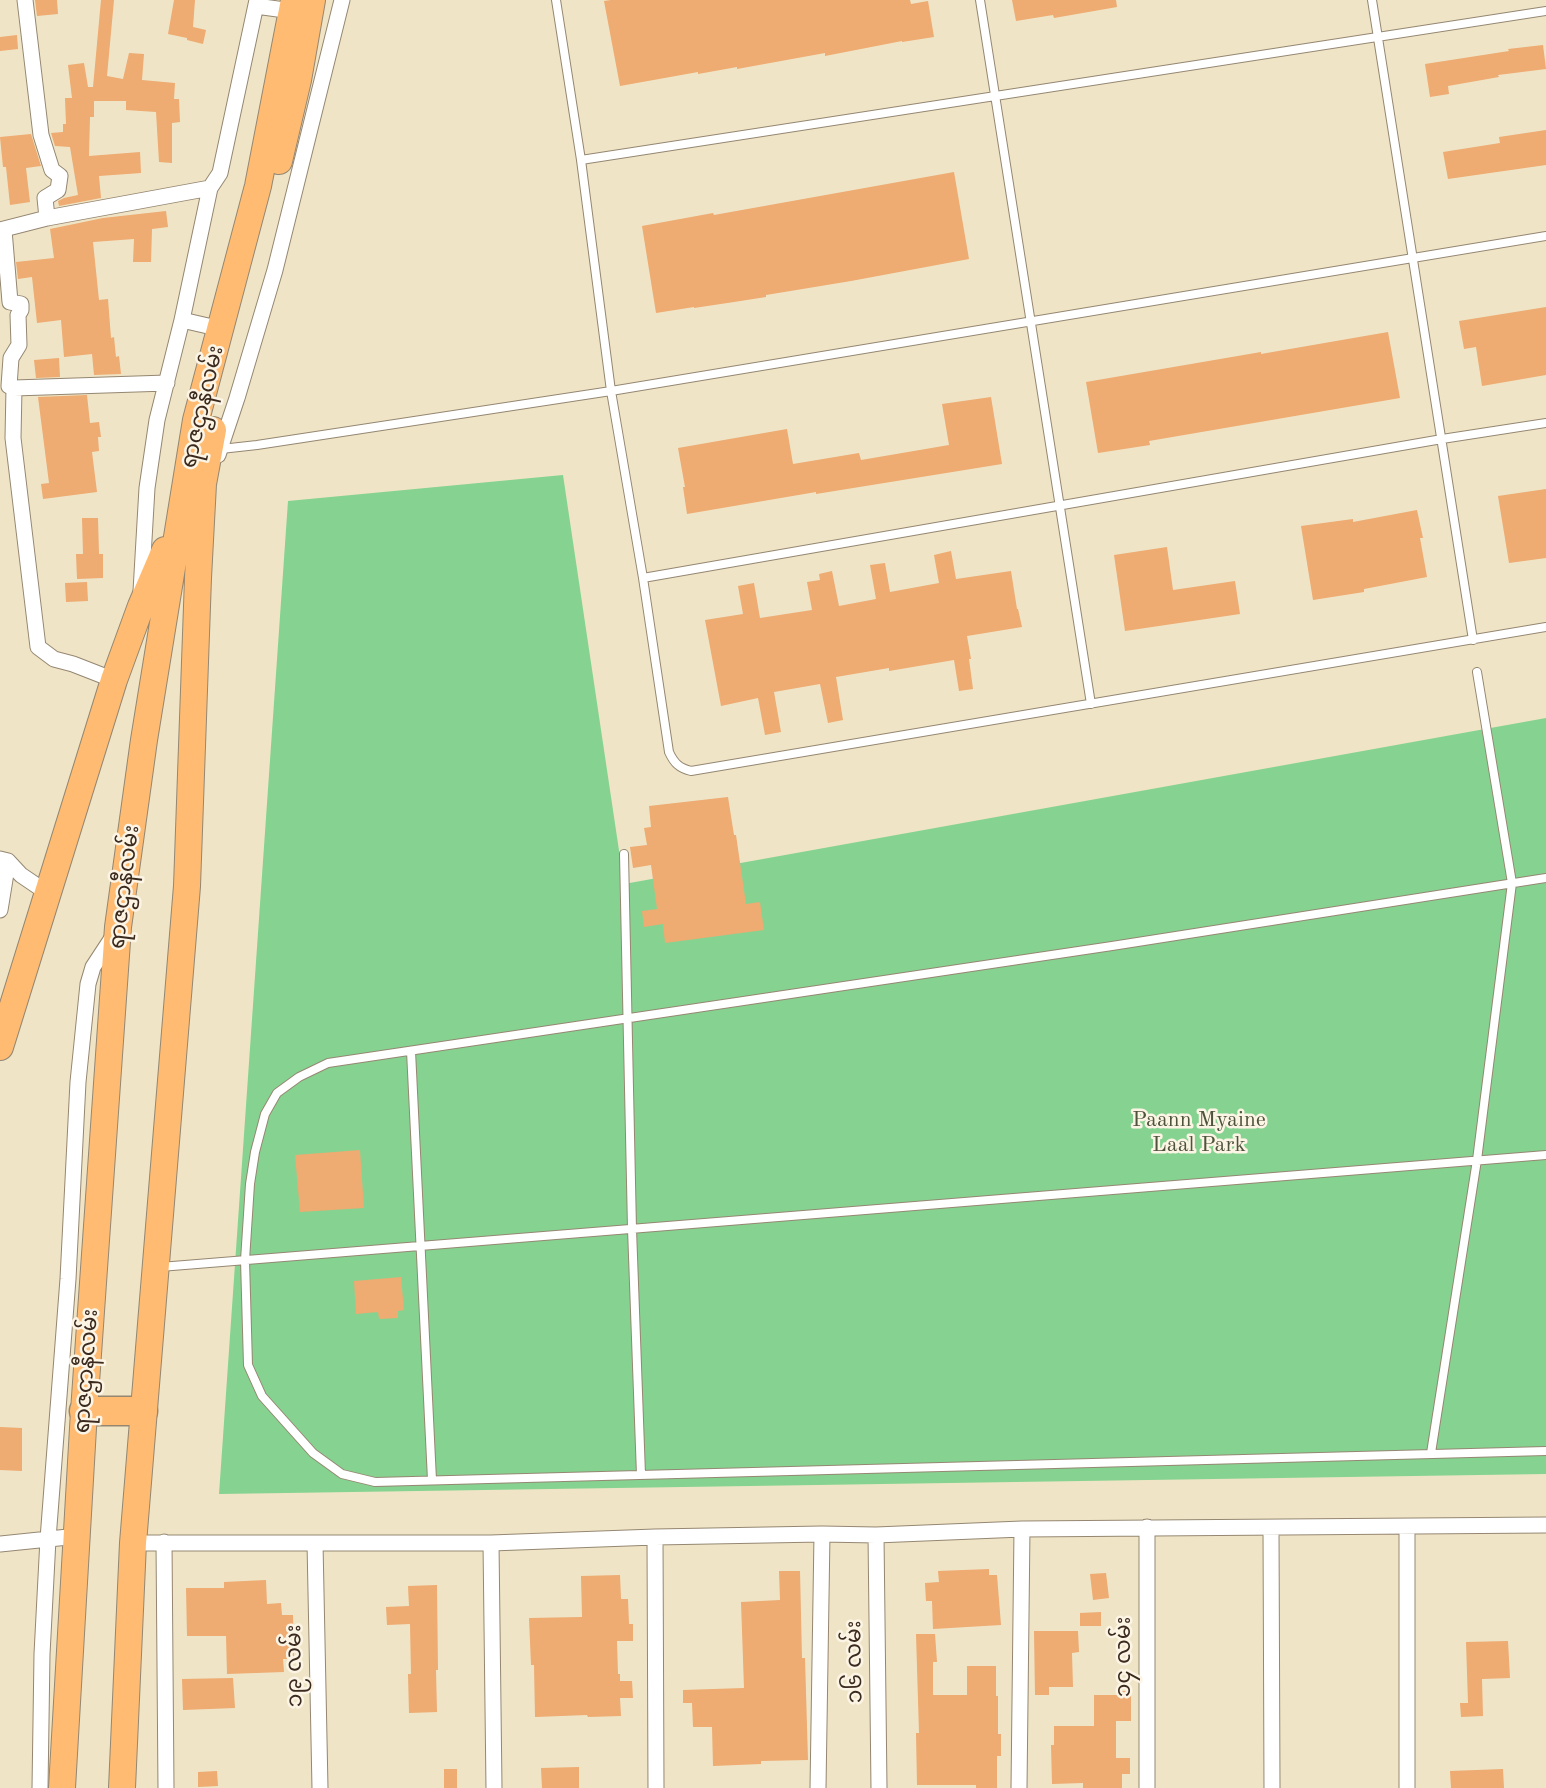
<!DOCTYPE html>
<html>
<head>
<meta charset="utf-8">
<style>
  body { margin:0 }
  canvas { display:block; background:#efe4c5 }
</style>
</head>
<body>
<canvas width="1546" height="1788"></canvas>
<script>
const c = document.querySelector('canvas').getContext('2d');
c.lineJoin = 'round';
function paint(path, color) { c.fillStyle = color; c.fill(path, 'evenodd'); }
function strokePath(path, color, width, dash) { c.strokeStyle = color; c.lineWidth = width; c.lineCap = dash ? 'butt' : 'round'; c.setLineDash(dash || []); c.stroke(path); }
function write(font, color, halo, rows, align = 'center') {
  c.font = font + ' "Old Standard TT","Noto Sans Myanmar",serif'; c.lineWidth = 5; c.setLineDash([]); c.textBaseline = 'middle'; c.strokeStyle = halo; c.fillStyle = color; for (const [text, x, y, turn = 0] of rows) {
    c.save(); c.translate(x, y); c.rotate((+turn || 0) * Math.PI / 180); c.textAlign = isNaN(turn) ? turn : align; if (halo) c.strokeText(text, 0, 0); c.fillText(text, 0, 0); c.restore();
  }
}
const green = new Path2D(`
  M563,475L624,884L1546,718V1474L219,1494L288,501Z`);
const building = new Path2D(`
  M35,0H57L58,14L37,16Z
  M101,0H114L107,76L123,79L129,53L144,54L142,80L175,83L174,99H179L180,122L172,123V163L159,162L156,112L126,110V101H94V117H90L89,156L140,152L141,173L99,176L101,198L59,206L58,201L64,198L78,195L70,147L55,146L51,133L63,132V124H66L65,98H72L68,65L84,63L88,87H93Z
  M174,0H195L193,27L206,30L203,44L187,40V38L168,34Z
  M611,0H910L911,4L928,1L934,37L902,42V41L825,56V53L737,69V67L698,74V72L620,86L604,1Z
  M1012,0H1116L1117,7L1054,18L1053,15L1016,21Z
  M17,35L18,49L0,51V37Z
  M1543,45L1546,69L1498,75L1499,77L1448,86L1449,94L1430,97L1425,64L1509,51L1508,49Z
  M1546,130V165L1448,179L1443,152L1500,143L1499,137Z
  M31,134L41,166L26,168L30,202L10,205L6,167H3L0,137Z
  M954,172L969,259L851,281L766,295V297L734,302L694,308V307L656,313L642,226L713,213L714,215Z
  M166,211L168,227L152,229L151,262H133L134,239L93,242L99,300L108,299L111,338L114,337L116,357L119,356L121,374L94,375L92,354L64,357L61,320L37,323L32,277L18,279L16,262L54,258L50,229L103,218Z
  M1546,307V375L1482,386L1476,347L1464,349L1459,321Z
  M1388,332L1400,398L1149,441L1150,445L1098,453L1086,382L1261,352V354Z
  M59,358L60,377L36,378L34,360Z
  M87,395L90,423L99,422L101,437H98L99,451L92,452L97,492L43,499L41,484L49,483L38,397Z
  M991,397L1002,464L816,494V492L687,514L683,487H685L678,448L787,429L793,464L859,453L861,460L949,445L942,404Z
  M1546,489V558L1509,563L1498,496Z
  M1417,510L1423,538H1420L1427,577L1364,589V592L1313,600L1301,526L1353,519V522Z
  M82,518H98L99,554H103V578L77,579L76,554H83Z
  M1167,547L1173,590L1235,581L1240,614L1125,631L1114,555Z
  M951,551L956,579L1011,571L1017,609H1018L1022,627L967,636L971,659H969L973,689L959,691L954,660L889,671V668L836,677L843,720L828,723L820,684L774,692L781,732L765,735L758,698L721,706L705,620L743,614L738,586L754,583L760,618L812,610L807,582L820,580L819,574L832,571L839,606L876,599L870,565L885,563L890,592L939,583L934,555Z
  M87,582L88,601L66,602L65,583Z
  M728,797L734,835H736L746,904L760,902L764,930L665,943L663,924L644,927L642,911L657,909L651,865L633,868L630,847L647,845L644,828L651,827L649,806Z
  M360,1150L364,1208L300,1212L295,1155Z
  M401,1277L404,1310L398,1311V1318L379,1319L378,1312L356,1314L354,1281Z
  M0,1427L22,1428V1471L0,1470Z
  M989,1569V1575H997L1001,1625L933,1629L932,1601H926L925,1583L939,1582L938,1571Z
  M779,1571H800L802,1658H805L808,1760L761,1761V1764L713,1766L712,1727H693L692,1703H683V1690L744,1688L741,1602L780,1600Z
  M1106,1573L1109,1598L1093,1600L1090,1574Z
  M620,1575L621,1599H628L629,1624H633V1641H617L618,1674H620V1681H632L633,1698H620L621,1716L588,1717L587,1715L535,1717L534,1665H531L529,1618L582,1617L581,1576Z
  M266,1580L267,1604L281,1603L282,1615H293L294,1659H283L284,1672L227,1674L226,1636H187L186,1588H224V1582Z
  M437,1585L438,1670H436L437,1712L409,1713L408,1674H411L410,1624L387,1625L386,1607L409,1606L408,1586Z
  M1101,1612V1626H1080V1613Z
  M1034,1631H1078L1079,1652L1072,1653L1073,1687H1049V1695H1035Z
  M916,1634H935L937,1662H933V1695H967V1666H996V1696H998V1734H1001V1756H997V1788H976V1785H917L916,1733H919Z
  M1508,1641L1510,1678L1482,1679L1483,1716L1461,1717L1460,1703H1468L1466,1642Z
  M233,1678L235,1708L183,1710L182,1679Z
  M1117,1691H1131V1721H1116V1758H1130V1774H1122V1788H1083V1783L1052,1784L1051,1745H1054V1726H1094V1695H1117Z
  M579,1767V1788H542L541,1768Z
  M444,1769H457V1788H444Z
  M1503,1769L1504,1788H1451L1450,1771Z
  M217,1771L218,1786L198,1787V1772Z`);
const lane = new Path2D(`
  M556,0L581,160L611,391L643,578L669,752C674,763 679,768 691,771L1546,627
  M980,0L1091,704
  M1372,0L1473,640
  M581,160L1546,11
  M221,449L257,445L611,391L1546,236
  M643,578L1442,439L1546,423
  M624,854L632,1229L641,1475
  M1546,878L1112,946L328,1063L299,1077L277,1093L265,1114L255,1152L250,1184L245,1260L248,1365L262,1396L313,1453L342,1474L375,1482L1546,1451
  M411,1051L432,1480
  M160,1267L1546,1155
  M1431,1453L1477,1160L1512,883L1477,672`);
const street = new Path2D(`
  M25,0L41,135L52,170L60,176L58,190L45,198L47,218
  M256,6L292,11
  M0,230L47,218L210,188
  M4,230L10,302L21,304V310L18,315L19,345L11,358L9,386L14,388L13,438L38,647L54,659L73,664L114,680
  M182,320L221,329
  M14,388L167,383
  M218,455L237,398L275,270L342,0
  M141,591L147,488L157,420L182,320L210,188L220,173L257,0
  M0,859L8,861L21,875L49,894
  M0,910L8,861
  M1271,1528L1272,1788
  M876,1535L879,1788
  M655,1537L656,1788
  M164,1542L166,1788
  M133,1543H491L655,1537L822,1534L876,1535L1022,1529L1546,1525
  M315,1543L320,1788
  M491,1543L494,1788
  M0,1544L78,1536
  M40,1788L42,1654L48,1539L68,1279L78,1082L88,984L93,967L114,935
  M818,1788L822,1534
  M1019,1788L1022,1529
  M1147,1788V1527
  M1407,1788V1527`);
const primary = new Path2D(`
  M279,161L298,80L312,0
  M0,1047L114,680L141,606L165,550
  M62,1788L84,1411L118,927L144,740L196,420L258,186L294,0
  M122,1788L133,1543L187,886L198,578L203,484L213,430`);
const highway = new Path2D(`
  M84,1411H143`);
const streetNames = [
  ["ရာဇဌာနီလမ်း",203,407,-77],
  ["ရာဇဌာနီလမ်း",125,887,-83],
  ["ရာဇဌာနီလမ်း",87,1371,-86],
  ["၁၄ လမ်း",1124,1657,-90],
  ["၁၆ လမ်း",855,1662,-91],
  ["၁၉ လမ်း",295,1666,-91]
];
const parkNames = [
  ["Paann Myaine",1199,1120],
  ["Laal Park",1199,1145]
];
paint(green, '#86d391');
paint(building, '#eeab72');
strokePath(lane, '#958772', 10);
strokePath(street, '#958772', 17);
strokePath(primary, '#958772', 28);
strokePath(highway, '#958772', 31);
strokePath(lane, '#fff', 8);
strokePath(street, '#fff', 15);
strokePath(primary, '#ffbb71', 26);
strokePath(highway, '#ffbb71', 28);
write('22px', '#3b2a1e', '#fcf5e5', streetNames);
write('22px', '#4e543b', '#fcf5e5', parkNames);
</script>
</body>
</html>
